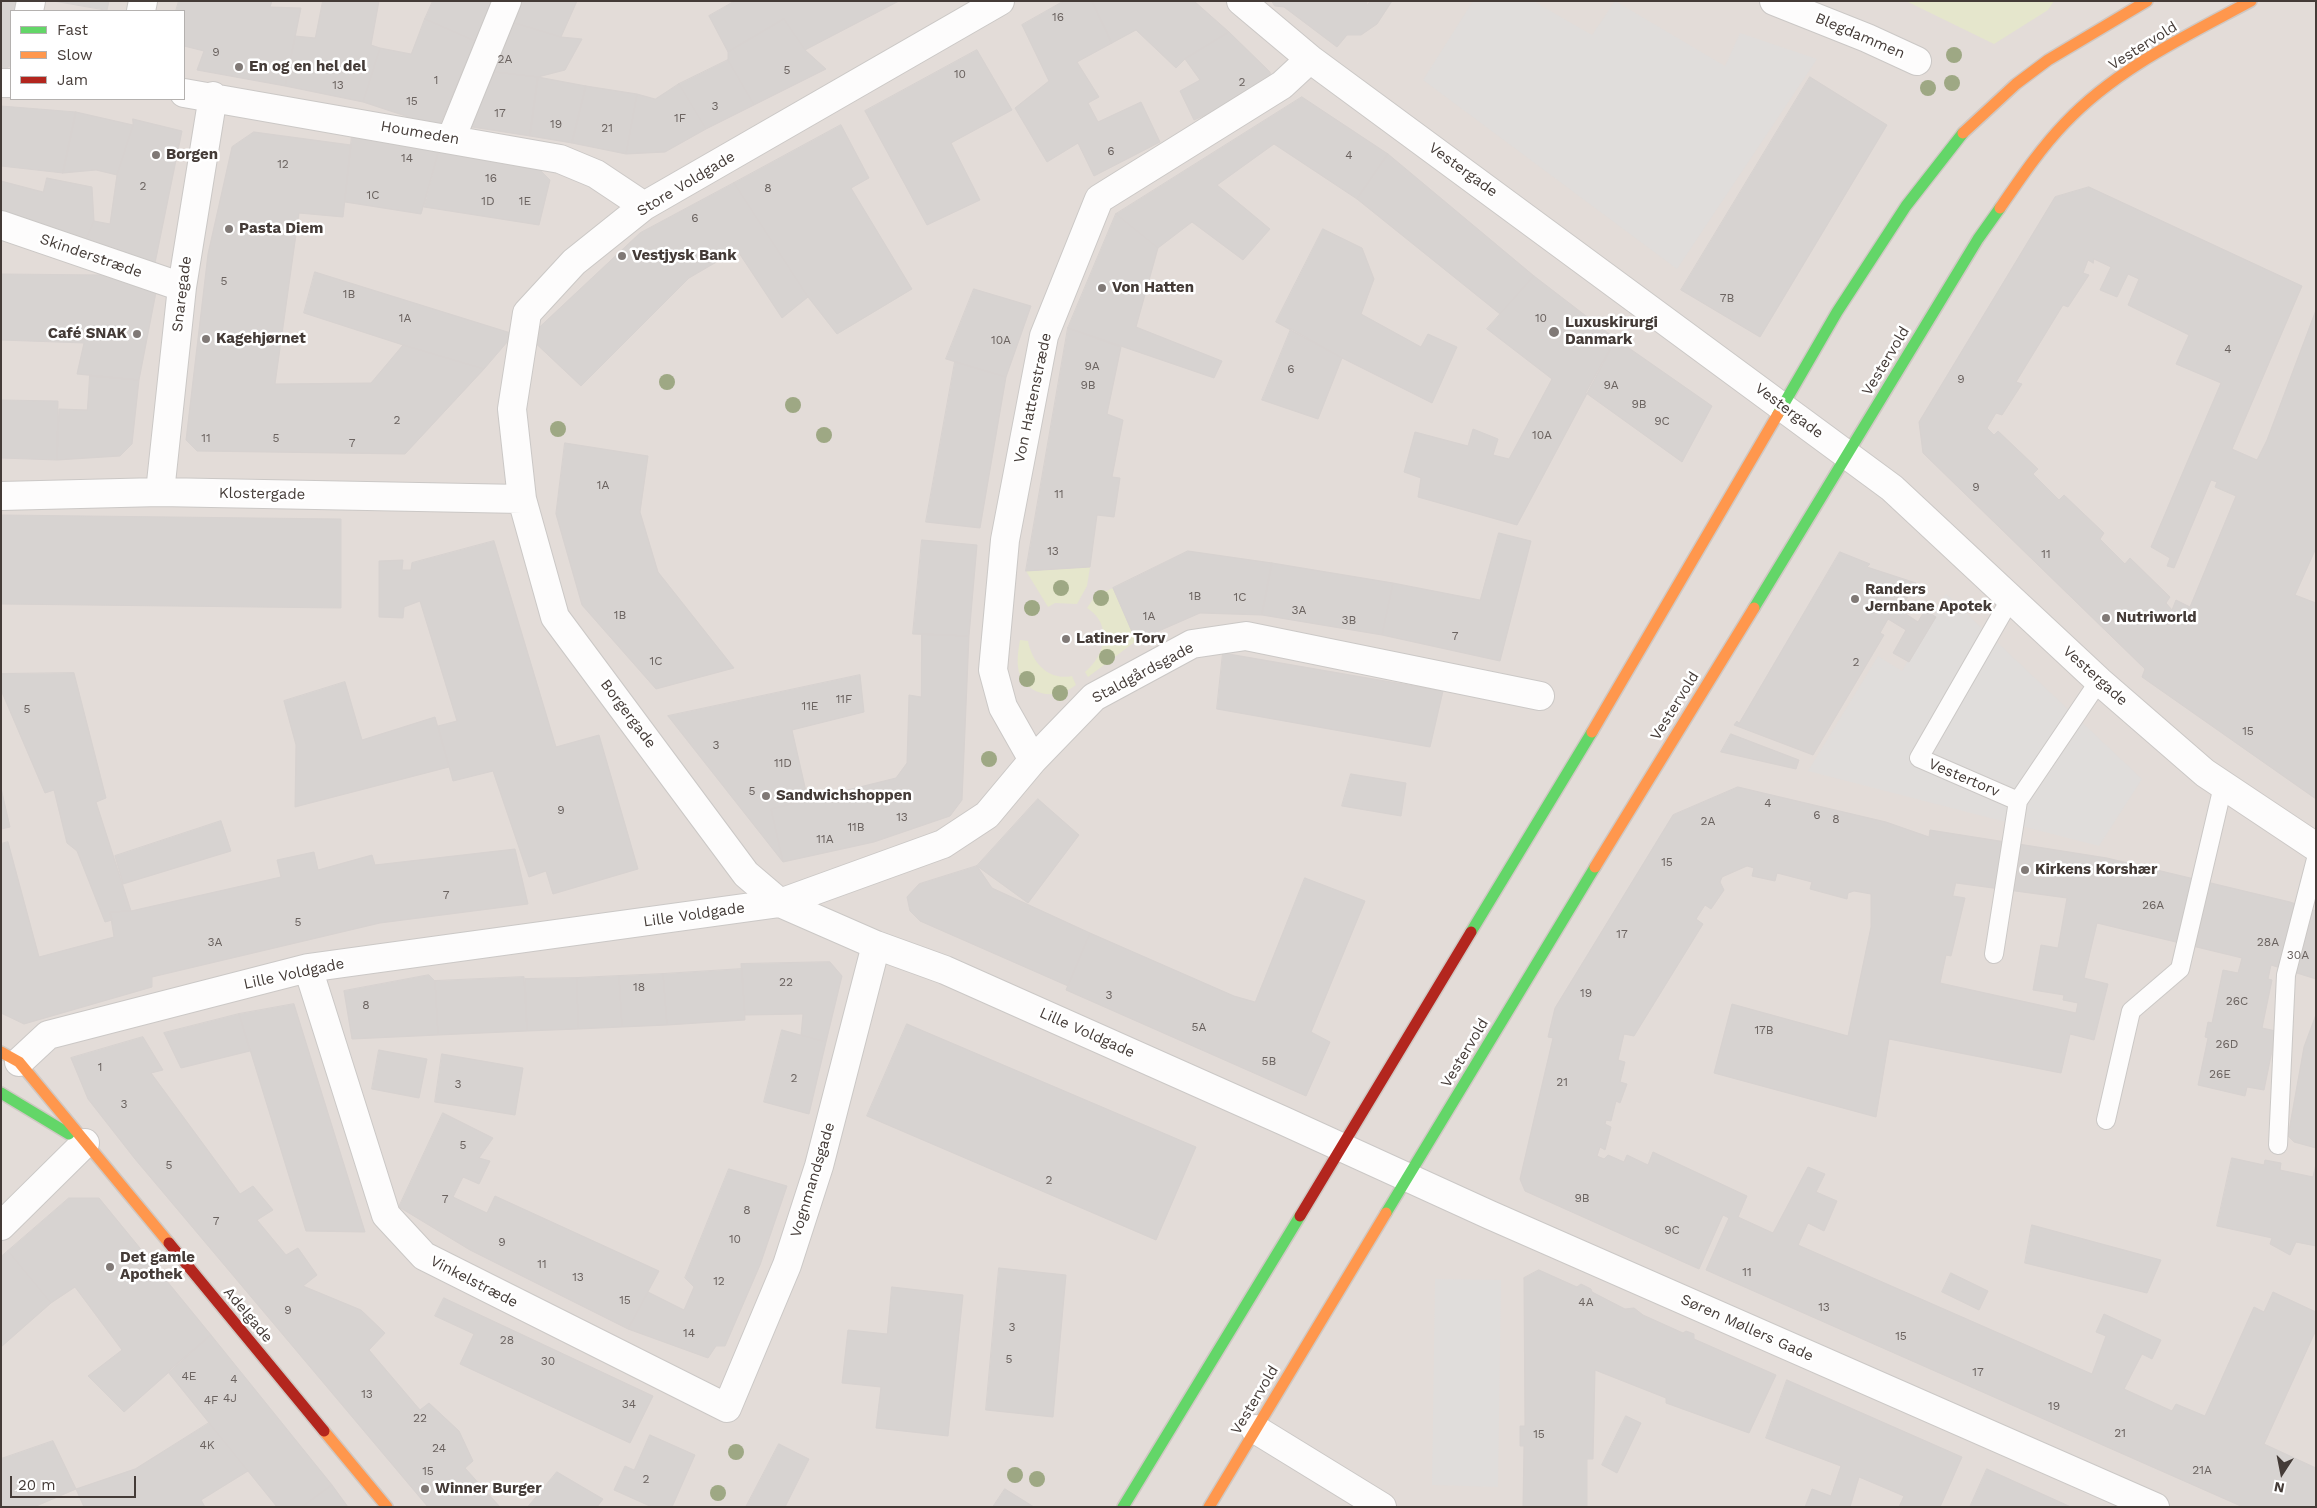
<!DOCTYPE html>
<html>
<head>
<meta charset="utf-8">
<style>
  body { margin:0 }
  #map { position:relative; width:2317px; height:1508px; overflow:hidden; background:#efecea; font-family:"Work Sans",sans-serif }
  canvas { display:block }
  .frame { position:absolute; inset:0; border:2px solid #443b37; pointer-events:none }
  .legend { position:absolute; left:10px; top:10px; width:175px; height:90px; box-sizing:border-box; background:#fff; border:1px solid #b4b1af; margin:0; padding:6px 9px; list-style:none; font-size:15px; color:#443b37 }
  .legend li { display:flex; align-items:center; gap:10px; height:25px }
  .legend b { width:25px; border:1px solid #b4b1af }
  .north { position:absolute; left:2257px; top:1448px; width:50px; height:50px; -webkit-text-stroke:4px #fff; paint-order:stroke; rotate:191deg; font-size:14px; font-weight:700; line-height:20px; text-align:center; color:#443b37 }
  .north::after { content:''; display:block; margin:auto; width:18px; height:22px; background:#443b37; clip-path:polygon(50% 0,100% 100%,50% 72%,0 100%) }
  .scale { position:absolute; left:10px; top:1476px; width:126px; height:22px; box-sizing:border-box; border:2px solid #443b37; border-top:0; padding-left:6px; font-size:15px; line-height:18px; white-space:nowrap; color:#443b37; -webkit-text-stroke:4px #fff; paint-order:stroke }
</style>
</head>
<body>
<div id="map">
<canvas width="2317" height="1508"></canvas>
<div class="frame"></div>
<ul class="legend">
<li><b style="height:6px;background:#63d668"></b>Fast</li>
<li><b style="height:6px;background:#ff974d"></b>Slow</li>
<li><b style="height:6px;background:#b3261e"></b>Jam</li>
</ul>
<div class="north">N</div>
<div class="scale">20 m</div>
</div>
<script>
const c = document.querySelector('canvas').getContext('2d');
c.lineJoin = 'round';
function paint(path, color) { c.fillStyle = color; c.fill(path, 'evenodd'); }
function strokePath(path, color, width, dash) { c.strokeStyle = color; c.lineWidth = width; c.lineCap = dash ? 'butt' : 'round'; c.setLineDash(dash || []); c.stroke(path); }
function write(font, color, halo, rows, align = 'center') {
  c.font = font + ' "Work Sans",sans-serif'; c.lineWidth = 5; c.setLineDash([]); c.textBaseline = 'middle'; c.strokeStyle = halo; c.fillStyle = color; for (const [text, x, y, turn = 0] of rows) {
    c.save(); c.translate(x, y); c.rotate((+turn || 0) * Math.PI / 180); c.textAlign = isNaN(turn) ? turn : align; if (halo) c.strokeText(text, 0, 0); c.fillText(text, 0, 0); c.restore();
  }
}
const residential = new Path2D(`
  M1,1H2316V1507H1ZM11,11H184V99H11Z`);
const green = new Path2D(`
  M1906,1H2054L2048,10L1994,44Z
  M1090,567L1087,586L1077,604L1055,603L1048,607L1026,571Z
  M1113,588L1136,641L1088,677L1085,672C1105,656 1113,624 1087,608L1095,596Z
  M1020,640L1028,641C1032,663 1049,681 1072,676L1076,685C1058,699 1031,698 1020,675C1016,665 1018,651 1020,640Z`);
const parking = new Path2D(`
  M1473,1H1533L1592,35L1615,1L1725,66L1740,33L1817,59L1677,269L1423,80Z
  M1946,594L2142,779L2099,846L1808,771L1878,656L1902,671Z
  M1435,1279L1501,1280L1498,1487L1432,1485Z`);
const building = new Path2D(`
  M1,1H22L20,11H11V65L1,72Z
  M54,1H109L107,10Z
  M179,1H272L270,7L301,8L285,86L197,70L204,51L184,46V11H176Z
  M323,1H379L371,45L380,48L363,102L285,86L295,36L315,38Z
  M433,1H493L475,41L425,19Z
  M516,1H577L561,37L508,21Z
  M735,1H899L805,50L784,19L728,52L709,16Z
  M1064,1H1092L1112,43L1077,62L1099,97L1088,103L1098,122L1141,102L1160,142L1094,176L1078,143L1047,162L1015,108L1049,81L1022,25Z
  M1092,1H1194L1229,32L1185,59L1176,68L1136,30L1112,43Z
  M1272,1H1367V6L1370,1H1392L1377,24L1361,35H1347L1337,47L1284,7L1275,6Z
  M425,19L475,41L439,127L363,102L380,48L411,54Z
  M784,19L805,50L826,69L754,105L728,60V52Z
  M508,21L561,37L582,39L565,70L538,77L486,71Z
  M1229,32L1270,72L1271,83L1247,97L1194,120L1180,91L1200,80L1185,59Z
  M977,50L1012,110L951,143L980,200L927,225L865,111Z
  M728,60L754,105L706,129L679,84Z
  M486,71L538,77L530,136L472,127Z
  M538,77L586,86L572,143L530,136Z
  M1810,77L1887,125L1760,337L1681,290Z
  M679,84L706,129L665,152L626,154L637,94L655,99Z
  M586,86L637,94L626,154L572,143Z
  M1302,97L1388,154L1357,199L1274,144L1217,185L1270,229L1243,260L1192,222L1158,248L1116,214Z
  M1,106L76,112L63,173L1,166Z
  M76,112L133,125L117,175L96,170L63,173Z
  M133,119L182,131L154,268L83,246L94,221L110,224L117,175L133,125Z
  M841,125L869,178L851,188L912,289L837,334L808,297L734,183Z
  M254,132L351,145L343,217L299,213L275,384L371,383L403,345L484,369L405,454L197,451L186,440L208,254L232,147Z
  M352,135L439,150L421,214L345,202Z
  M439,150L534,164L550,180L539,225L424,207Z
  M1388,154L1534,276L1500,314L1357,199Z
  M47,178L92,187L94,221L83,246L1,217V181L43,192Z
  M734,183L808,297L782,318L737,250L689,278L581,386L529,337L640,233Z
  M2089,187L2302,286L2232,449L2257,460L2267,440L2316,310V548L2295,595L2316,603V799L2142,677L2145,669L1923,453L1919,422L2055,197ZM2094,259L2111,267L2100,290L2117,297L2128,274L2139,279L2128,305L2189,335L2176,364L2221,383L2151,547L2170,558L2167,566L2174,568L2211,480L2217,482L2215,487L2236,496L2190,607L2176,600L2172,610L2166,603L2170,597L2130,558L2125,564L2100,539L2104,533L2064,495L2059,500L2033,474L2038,469L1998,431L1994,435L1987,428L1996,413L2002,415L2022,384L2016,382L2063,305L2068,307L2089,275L2083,273L2088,260L2093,263Z
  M1116,214L1158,248L1136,327L1222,361L1214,378L1068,328Z
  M1323,229L1362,248L1374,279L1361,314L1421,347L1428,334L1457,347L1432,403L1342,358L1276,322Z
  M315,272L514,334L484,369L403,345L304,313Z
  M1,274L103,275L157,287L139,380L77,374L84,343L1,340Z
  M1534,276L1616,339L1517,525L1418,497L1421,478L1404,472L1415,432L1468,446L1473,429L1498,439L1493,455L1509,459L1552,379L1487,329Z
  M974,289L1031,306L1006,377L946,359Z
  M1068,328L1121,347L1107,414L1123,420L1112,477L1120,478L1114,517L1097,515L1090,567L1026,571Z
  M1291,329L1342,358L1318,419L1262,400Z
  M1616,339L1712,406L1682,462L1586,393Z
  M955,362L1006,377L980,528L926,522Z
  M90,376L139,380L132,444L120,456L57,460L59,409L87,410Z
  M1,400L58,401L57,460L1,458Z
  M565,443L648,456L640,512L658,572L734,668L656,689L582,605L556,514Z
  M1,515L341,519V608L1,604Z
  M1499,533L1531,541L1500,661L1382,635L1393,583L1480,600Z
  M922,540L977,545L969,636L913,634Z
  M494,541L556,747L599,735L638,869L553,894L546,871L529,877L493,771L453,781L438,726L457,721L420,601L404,607L403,618L379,617V561L403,560L402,570H411L412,563Z
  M1188,551L1272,563L1262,615L1200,613L1136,641L1113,588Z
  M1840,552L1870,564L1867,567L1916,583L1900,610L1918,622L1925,610L1936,617L1909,662L1893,653L1906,630L1888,619L1880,633L1884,635L1813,755L1734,725L1737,721L1739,723Z
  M1272,563L1393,583L1382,635L1262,615Z
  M922,634L969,636L962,800L950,816L874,842L783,862L771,809L896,778L907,763L909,695L921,697Z
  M1223,653L1443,691L1430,747L1217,709Z
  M74,673L106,798L96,802L131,911L110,912L112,920L105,922L77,851L67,843L54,790L45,793L1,690V674Z
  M860,675L864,712L792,730L808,800L771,809L783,862L668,716Z
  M345,682L362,740L435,717L449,767L295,807L296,745L284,701Z
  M1731,734L1799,760L1796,769L1721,752Z
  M1351,774L1406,783L1401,816L1342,806Z
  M1738,787L1886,822L1929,837L1930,830L2107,858L2290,902L2316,911V979L2271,965L2268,979L2272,980L2262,1028L2276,1031L2264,1090L2247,1087L2245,1096L2198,1085L2208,1038L2205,1037L2208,1022L2212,1023L2223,970L2238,973L2242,958L2097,923L2084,978L2108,984L2094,1040L2070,1034L2061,1073L1889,1039L1876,1117L1714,1073L1732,1004L1848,1036L1871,927V894L1854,891L1848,893L1847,899L1810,889L1812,882L1777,873L1775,881L1752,876L1754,868L1747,866L1722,877L1720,882L1724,890L1711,909L1705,905L1696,919L1703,924L1634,1036L1624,1034L1618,1060L1625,1062L1620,1082L1627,1084L1620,1103L1616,1101L1611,1121L1606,1120L1605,1124L1611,1127L1605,1150L1600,1147L1597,1156L1604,1159L1608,1155L1624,1162L1627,1155L1648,1165L1653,1152L1747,1196L1738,1217L1773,1233L1808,1167L1825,1174L1816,1192L1837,1201L1824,1231L1808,1223L1798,1245L2092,1374L2106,1336L2096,1332L2104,1314L2161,1340L2152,1359L2142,1354L2124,1389L2172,1411L2176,1404L2205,1416L2254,1307L2264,1312L2273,1292L2316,1312V1330L2264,1444L2316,1468V1507H2243L1706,1270L1729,1218L1723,1215L1699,1269L1525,1191L1520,1179L1553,1038L1548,1037L1555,1008L1673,815ZM1956,883L2067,898L2058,948L2041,945L2033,990L2064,995L2063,1000L2078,1003L2076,1013L1940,983L1946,955L1951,956L1965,898L1953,896Z
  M1,788L10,827L1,829Z
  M1038,799L1079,835L1028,903L977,866Z
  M221,821L231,851L123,884L115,856Z
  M8,842L39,957L114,937L110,912L131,911L281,877L277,860L314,852L318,870L372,855L375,865L515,849L528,904L380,923L152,977V987L24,1024L1,1013V844Z
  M977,866L992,888L1090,933L1068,986L920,921L910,911L907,897L919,884Z
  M1305,878L1365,901L1311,1032L1330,1042L1306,1096L1066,990L1090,933L1234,996L1255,1002Z
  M830,962L842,976L826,1042L801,1035L803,1014L745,1015L741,964Z
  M742,969L745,1020L667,1025L663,974Z
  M663,974L667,1025L622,1027L619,976Z
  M429,975L435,981L438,1035L352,1039L344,991Z
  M619,976L622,1027L578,1029L577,978Z
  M524,977L527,1031L438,1035L435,981Z
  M577,978L578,1029L527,1031L525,979Z
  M294,1004L365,1232L306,1231L239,1014Z
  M239,1014L250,1051L181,1068L164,1033Z
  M2316,1015V1148L2294,1142L2288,1136L2304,1047Z
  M907,1024L1196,1147L1156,1240L867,1116Z
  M782,1030L826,1042L809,1114L764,1102Z
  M143,1037L163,1070L151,1073L240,1194L253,1186L273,1210L257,1220L286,1255L298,1248L317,1275L303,1286L361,1310L385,1333L369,1350L420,1410L429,1403L459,1431L473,1461L465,1468L500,1507H428L135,1159L88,1099L71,1058Z
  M379,1050L427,1059L419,1098L372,1089Z
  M442,1054L523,1068L515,1115L435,1102Z
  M443,1113L493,1138L479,1158L490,1161L479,1184L463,1177L453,1197L487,1213L495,1196L659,1271L628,1329L470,1250L399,1207Z
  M2232,1158L2264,1165L2265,1160L2281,1163L2280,1170L2313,1177L2316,1164V1246L2296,1242L2290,1255L2270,1244L2272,1238L2217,1226Z
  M729,1169L787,1186L760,1265L725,1346H716L708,1358L628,1329L648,1292L684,1310L694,1287L685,1278Z
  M69,1198H99L211,1335L124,1412L88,1376L122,1350L75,1287L51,1303L8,1251Z
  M2032,1225L2161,1260L2147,1293L2025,1263Z
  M8,1251L51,1303L1,1347V1257Z
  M999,1268L1066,1275L1053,1417L986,1410Z
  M1539,1270L1577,1287L1581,1284L1591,1289L1592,1292L1625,1309L1634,1308L1643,1315L1683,1333L1686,1331L1694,1334V1339L1776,1375L1749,1433L1666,1403V1398L1595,1370L1593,1459H1587V1507H1523L1524,1446H1520V1426H1525L1524,1278Z
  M1951,1273L1988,1291L1979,1310L1942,1292Z
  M892,1287L963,1295L948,1436L876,1428L881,1387L842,1383L848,1330L887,1334Z
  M444,1298L653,1396L630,1443L460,1364L474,1334L435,1316Z
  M211,1335L332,1485L302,1507H277L168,1372Z
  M1787,1380L1962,1457L1940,1507H1899L1904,1496L1859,1477L1850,1507H1805L1812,1489L1831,1496L1841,1466L1766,1438Z
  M1626,1416L1641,1423L1617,1473L1602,1465Z
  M209,1423L248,1471L201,1500L205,1507H84L76,1489L135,1469Z
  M650,1435L695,1455L672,1507H652L614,1490L625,1466L634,1470Z
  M53,1441L76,1489L34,1507H1V1459Z
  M779,1444L809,1459L785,1507H746Z
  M1987,1469L2071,1507H1970Z
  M557,1472L603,1499L597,1507H528Z
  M332,1485L348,1507H302Z
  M1005,1489L1034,1507H993Z`);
const lane = new Path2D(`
  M2011,598L1919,758L2018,801L2099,681
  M1994,954L2018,801
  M2106,1120L2131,1011L2180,969L2223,786
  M2278,1145L2286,975L2316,859`);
const street = new Path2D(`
  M1241,1L1310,59L1892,488L2099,681L2205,773L2316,847
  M1774,1L1867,38L1917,61
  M29,11L31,1
  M141,11L143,1
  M1,83H11
  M184,93L560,159L596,174L644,206
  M451,139L507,1
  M1,225L182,287
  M160,492L182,287L213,96
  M1,496L160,492L522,499
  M1033,760L1003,707L993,670L1005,540L1044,336L1099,199L1282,85L1310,59
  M780,903L746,874L555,617L522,499L512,409L527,313L574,262L644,206L1000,1
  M780,903L943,844L987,815L1033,760L1094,697L1192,644L1246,636L1540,696
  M308,968L386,1215L424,1256L727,1408L787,1265L819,1166L876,945
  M19,1062L48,1035L308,968L780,903L876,945L945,970L1284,1121L1490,1215L2155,1507
  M1,1226L85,1143
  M1255,1429L1382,1507`);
const fast = new Path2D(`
  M1778,414L1837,312L1906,206L1963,133
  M1754,608L1978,239L2000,208
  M1471,932L1592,732
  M1,1093L69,1134
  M1386,1213L1595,867
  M1123,1507L1300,1216`);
const slow = new Path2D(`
  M1963,133L2016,84L2048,60L2147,1
  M2000,208C2020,179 2040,149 2065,123C2116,69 2186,36 2251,1
  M1592,732L1778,414
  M1595,867L1754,608
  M1,1052L19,1062L169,1243
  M324,1431L387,1507
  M1209,1507L1386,1213`);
const jam = new Path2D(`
  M1300,1216L1471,932
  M169,1243L324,1431`);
const trees = [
  [1954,55],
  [1952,83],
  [1928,88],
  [667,382],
  [793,405],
  [558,429],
  [824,435],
  [1061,588],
  [1101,598],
  [1032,608],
  [1107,657],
  [1027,679],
  [1060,693],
  [989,759],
  [736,1452],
  [1015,1475],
  [1037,1479],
  [718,1493]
];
const markers = [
  [239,67,5,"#807976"],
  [156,155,5,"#807976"],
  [229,229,5,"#807976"],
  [622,256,5,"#807976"],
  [1102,288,5,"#807976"],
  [1554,332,6,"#807976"],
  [137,334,5,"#807976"],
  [206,339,5,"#807976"],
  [1855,599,5,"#807976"],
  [2106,618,5,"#807976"],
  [1066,639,5,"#807976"],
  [766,796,5,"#807976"],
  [2025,870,5,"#807976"],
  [110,1267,5,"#807976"],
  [425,1489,5,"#807976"]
];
const numberNames = [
  ["16",1058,17],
  ["9",216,52],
  ["2A",505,59],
  ["5",787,70],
  ["10",960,74],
  ["1",436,80],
  ["2",1242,82],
  ["13",338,85],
  ["15",412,101],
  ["3",715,106],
  ["17",500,113],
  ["1F",680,118],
  ["19",556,124],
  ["21",607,128],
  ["6",1111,151],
  ["4",1349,155],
  ["14",407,158],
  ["12",283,164],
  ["16",491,178],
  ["2",143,186],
  ["8",768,188],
  ["1C",373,195],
  ["1D",488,201],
  ["1E",525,201],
  ["6",695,218],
  ["5",224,281],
  ["1B",349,294],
  ["7B",1727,298],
  ["1A",405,318],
  ["10",1541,318],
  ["10A",1001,340],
  ["4",2228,349],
  ["9A",1092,366],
  ["6",1291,369],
  ["9",1961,379],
  ["9B",1088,385],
  ["9A",1611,385],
  ["9B",1639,404],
  ["2",397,420],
  ["9C",1662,421],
  ["10A",1542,435],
  ["11",206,438],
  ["5",276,438],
  ["7",352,443],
  ["1A",603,485],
  ["9",1976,487],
  ["11",1059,494],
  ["13",1053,551],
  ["11",2046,554],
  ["1B",1195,596],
  ["1C",1240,597],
  ["3A",1299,610],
  ["1B",620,615],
  ["1A",1149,616],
  ["3B",1349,620],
  ["7",1455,636],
  ["1C",656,661],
  ["2",1856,662],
  ["11F",844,699],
  ["11E",810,706],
  ["5",27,709],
  ["15",2248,731],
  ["3",716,745],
  ["11D",783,763],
  ["5",752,791],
  ["4",1768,803],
  ["9",561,810],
  ["6",1817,815],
  ["13",902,817],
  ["8",1836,819],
  ["2A",1708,821],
  ["11B",856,827],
  ["11A",825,839],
  ["15",1667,862],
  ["7",446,895],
  ["26A",2153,905],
  ["5",298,922],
  ["17",1622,934],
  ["3A",215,942],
  ["28A",2268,942],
  ["30A",2298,955],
  ["22",786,982],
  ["18",639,987],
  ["19",1586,993],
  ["3",1109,995],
  ["26C",2237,1001],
  ["8",366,1005],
  ["5A",1199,1027],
  ["17B",1764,1030],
  ["26D",2227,1044],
  ["5B",1269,1061],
  ["1",100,1067],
  ["26E",2220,1074],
  ["2",794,1078],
  ["21",1562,1082],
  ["3",458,1084],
  ["3",124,1104],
  ["5",463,1145],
  ["5",169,1165],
  ["2",1049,1180],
  ["9B",1582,1198],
  ["7",445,1199],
  ["8",747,1210],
  ["7",216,1221],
  ["9C",1672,1230],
  ["10",735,1239],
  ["9",502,1242],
  ["11",542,1264],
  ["11",1747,1272],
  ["13",578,1277],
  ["12",719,1281],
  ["15",625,1300],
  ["4A",1586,1302],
  ["13",1824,1307],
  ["9",288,1310],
  ["3",1012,1327],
  ["14",689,1333],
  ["15",1901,1336],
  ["28",507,1340],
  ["5",1009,1359],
  ["30",548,1361],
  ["17",1978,1372],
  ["4E",189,1376],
  ["4",234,1379],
  ["13",367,1394],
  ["4J",230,1398],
  ["4F",211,1400],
  ["34",629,1404],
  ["19",2054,1406],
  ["22",420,1418],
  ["21",2120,1433],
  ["15",1539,1434],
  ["4K",207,1445],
  ["24",439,1448],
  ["21A",2202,1470],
  ["15",428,1471],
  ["2",646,1479]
];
const streetNames = [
  ["Blegdammen",1860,36,23],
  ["Vestervold",2143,46,-32],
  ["Houmeden",420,133,10],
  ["Vestergade",1463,170,36],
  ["Store Voldgade",686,184,-31],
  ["Skinderstræde",91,256,19],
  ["Snaregade",182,294,-83],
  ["Vestervold",1886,361,-59],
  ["Von Hattenstræde",1033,398,-78],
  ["Vestergade",1789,411,37],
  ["Klostergade",262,494,1],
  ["Staldgårdsgade",1143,673,-28],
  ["Vestergade",2095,676,42],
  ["Vestervold",1675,706,-58],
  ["Borgergade",628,714,53],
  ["Vestertorv",1964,778,23],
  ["Lille Voldgade",694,915,-8],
  ["Lille Voldgade",294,974,-12],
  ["Lille Voldgade",1087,1033,24],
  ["Vestervold",1465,1053,-59],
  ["Vognmandsgade",813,1180,-73],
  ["Vinkelstræde",474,1282,27],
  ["Adelgade",248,1315,50],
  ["Søren Møllers Gade",1747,1328,24],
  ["Vestervold",1255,1400,-59]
];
const poiNames = [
  ["En og en hel del",249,67],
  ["Borgen",166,155],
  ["Pasta Diem",239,229],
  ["Vestjysk Bank",632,256],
  ["Von Hatten",1112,288],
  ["Luxuskirurgi",1565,323],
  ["Danmark",1565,340],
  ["Café SNAK",127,334,"right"],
  ["Kagehjørnet",216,339],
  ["Randers",1865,590],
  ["Jernbane Apotek",1865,607],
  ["Nutriworld",2116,618],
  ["Latiner Torv",1076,639],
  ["Sandwichshoppen",776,796],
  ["Kirkens Korshær",2035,870],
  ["Det gamle",120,1258],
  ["Apothek",120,1275],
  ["Winner Burger",435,1489]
];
paint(residential, '#e3dcd8');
paint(green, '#e5e6cc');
paint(parking, '#e0dddb');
paint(building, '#d7d3d1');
strokePath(building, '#d7d2d0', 1);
strokePath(lane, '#cbc8c6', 20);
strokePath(street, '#cbc8c6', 30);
strokePath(fast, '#cfc8c3', 14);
strokePath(slow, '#cfc8c3', 14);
strokePath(jam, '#cfc8c3', 14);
strokePath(lane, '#fdfcfc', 18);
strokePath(street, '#fdfcfc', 28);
strokePath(fast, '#63d668', 11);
strokePath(slow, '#ff974d', 11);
strokePath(jam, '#b3261e', 11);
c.fillStyle = '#9ea884';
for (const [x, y] of trees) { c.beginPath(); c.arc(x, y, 8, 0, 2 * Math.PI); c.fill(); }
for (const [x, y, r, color] of markers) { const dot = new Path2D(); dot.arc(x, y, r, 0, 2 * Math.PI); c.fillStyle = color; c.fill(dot); strokePath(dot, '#fff', 2); }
write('12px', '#6a625f', null, numberNames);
write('15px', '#443b37', '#fff', streetNames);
write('bold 15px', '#443b37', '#fff', poiNames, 'left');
</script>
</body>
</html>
